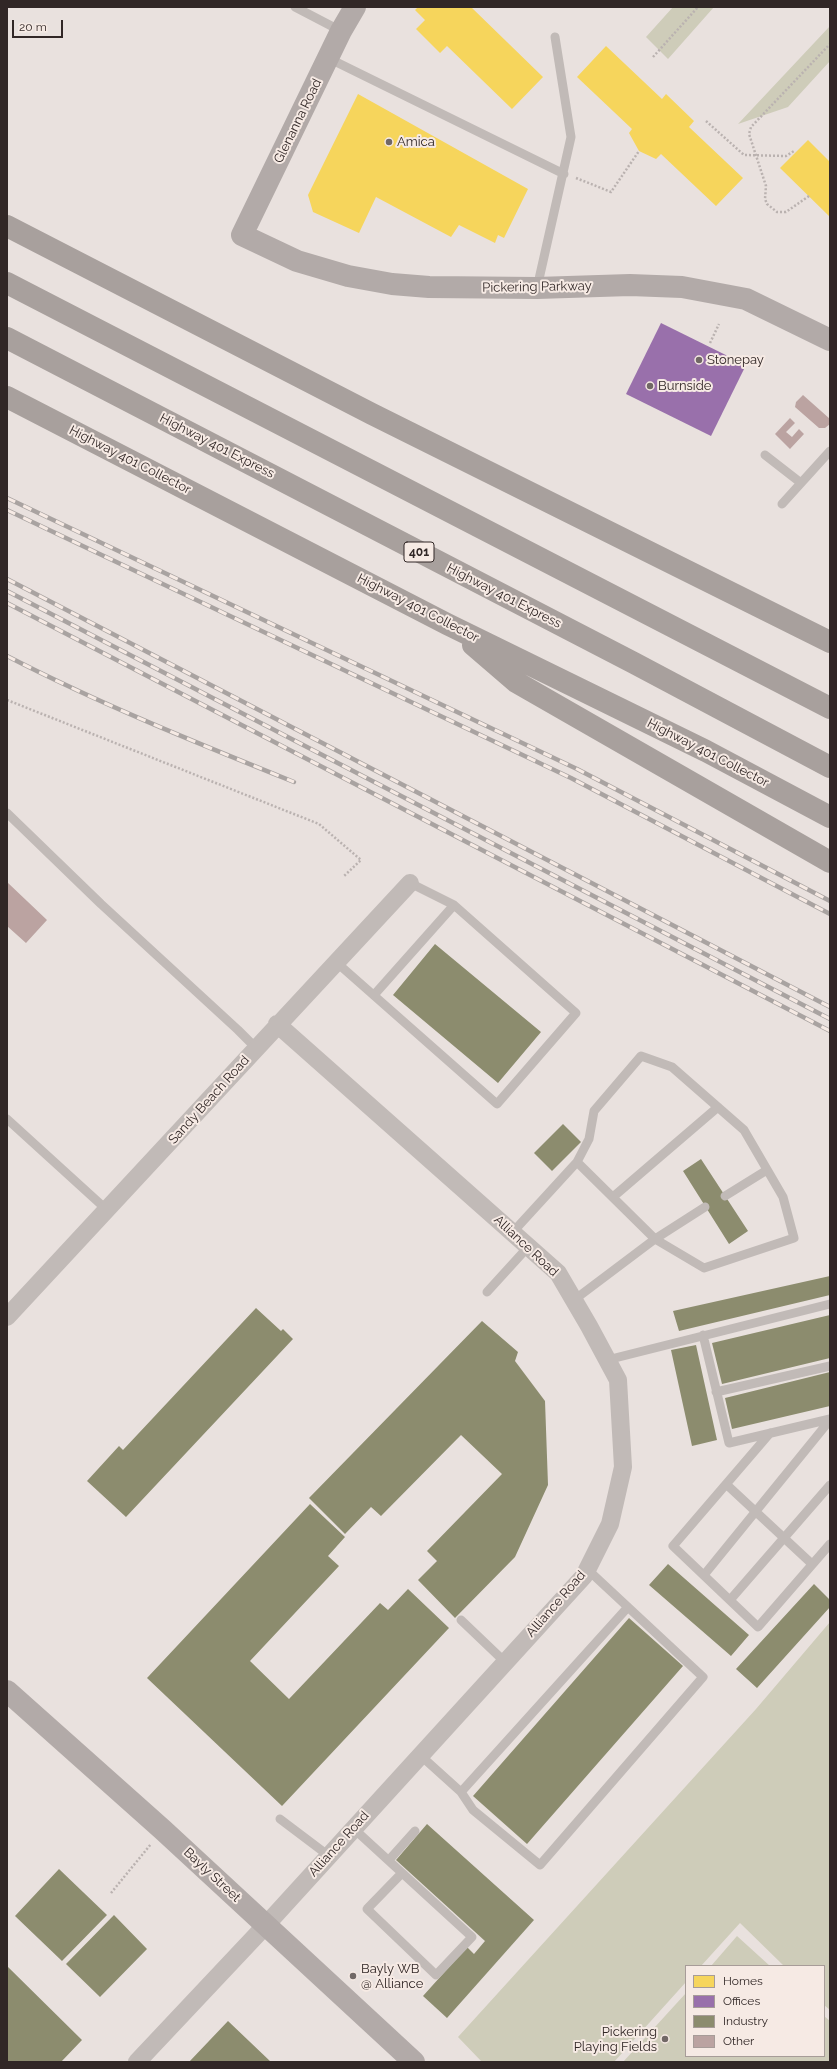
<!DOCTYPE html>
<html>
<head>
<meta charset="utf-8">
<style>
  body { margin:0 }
  #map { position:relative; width:837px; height:2069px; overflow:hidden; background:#e9e1de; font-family:Raleway,sans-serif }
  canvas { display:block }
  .frame { position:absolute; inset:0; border:8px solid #312726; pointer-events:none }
  .legend { position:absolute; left:685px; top:1965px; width:140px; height:92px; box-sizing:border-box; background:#f6eae4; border:1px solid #a79c98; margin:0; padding:5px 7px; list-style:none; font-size:12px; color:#312726 }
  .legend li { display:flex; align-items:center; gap:8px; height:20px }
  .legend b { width:20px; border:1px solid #a79c98 }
  .scale { position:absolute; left:12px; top:20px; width:51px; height:18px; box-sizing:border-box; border:2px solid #312726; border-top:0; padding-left:5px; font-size:12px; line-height:14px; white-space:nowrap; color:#312726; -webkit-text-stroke:3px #f6eae4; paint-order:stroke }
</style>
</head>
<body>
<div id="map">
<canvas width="837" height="2069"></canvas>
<div class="frame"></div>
<ul class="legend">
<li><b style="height:11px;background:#f6d55c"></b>Homes</li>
<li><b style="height:11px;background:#9970ab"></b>Offices</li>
<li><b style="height:11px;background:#8c8c6e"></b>Industry</li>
<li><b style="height:11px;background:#bba3a1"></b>Other</li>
</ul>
<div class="scale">20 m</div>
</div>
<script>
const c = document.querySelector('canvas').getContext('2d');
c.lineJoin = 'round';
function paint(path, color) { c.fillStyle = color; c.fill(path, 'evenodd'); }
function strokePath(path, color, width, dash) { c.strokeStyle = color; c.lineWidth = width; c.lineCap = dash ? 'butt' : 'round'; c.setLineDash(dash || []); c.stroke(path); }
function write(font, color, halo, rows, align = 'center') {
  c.font = font + ' Raleway,sans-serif'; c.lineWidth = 4; c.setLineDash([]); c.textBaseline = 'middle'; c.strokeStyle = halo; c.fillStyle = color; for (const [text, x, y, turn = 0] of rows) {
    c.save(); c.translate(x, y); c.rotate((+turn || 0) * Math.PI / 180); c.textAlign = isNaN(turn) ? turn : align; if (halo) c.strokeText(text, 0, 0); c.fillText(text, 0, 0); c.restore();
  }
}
const green = new Path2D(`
  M673,7H714L668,59L646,37Z
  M830,26V61L788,107L738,124Z
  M830,1622V2010L824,2005V1966H784L740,1923L701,1966H686V1982L614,2062H482L458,2037L756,1709Z
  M737,1936L770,1966H711Z
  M686,1993V2056H824V2016L830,2021V2062H623Z`);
const homes = new Path2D(`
  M418,7H471L543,77L512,109L447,46L440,53L416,29L425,20L415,10Z
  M606,46L662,99L666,94L694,121L689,127L743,178L716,206L661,154L656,159L639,151L629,133L632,129L577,77Z
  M358,94L528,189L504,238L498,235L495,243L459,225L451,237L376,197L359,233L313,212L308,195Z
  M808,140L830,162V217L780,168Z`);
const offices = new Path2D(`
  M661,323L746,365L711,436L626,394Z`);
const industry = new Path2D(`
  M435,944L541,1032L498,1083L393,995Z
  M563,1124L581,1142L552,1171L534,1153Z
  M701,1159L748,1231L729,1244L683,1171Z
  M830,1276V1295L679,1331L673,1311Z
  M256,1308L281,1331L283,1329L293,1339L126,1517L87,1481L119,1446L123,1450Z
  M830,1315V1358L722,1384L712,1343Z
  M482,1321L518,1352L515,1361L545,1401L548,1485L515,1557L455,1618L418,1580L437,1561L427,1551L502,1474L461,1435L381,1516L371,1507L345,1534L309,1498Z
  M696,1345L717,1440L692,1446L671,1350Z
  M830,1372V1406L732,1429L725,1398Z
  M310,1504L345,1537L328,1556L339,1566L250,1661L289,1699L380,1603L388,1610L408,1589L449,1628L282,1806L147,1678Z
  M668,1564L749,1635L731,1656L649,1585Z
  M814,1584L830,1600V1607L757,1688L736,1669Z
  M629,1618L683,1666L527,1844L473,1796Z
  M427,1824L534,1920L447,2018L423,1996L467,1947L474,1954L485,1941L396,1860Z
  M59,1869L107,1915L62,1961L15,1916Z
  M114,1915L147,1949L100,1997L66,1964Z
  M7,1966L82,2040L61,2062H7Z
  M228,2021L271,2062H189Z`);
const building = new Path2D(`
  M803,395L830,419V424L825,428H819L795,407L796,402Z
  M790,418L795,423L786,432L792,437L799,429L804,434L790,449L775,434Z
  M7,882L47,920L26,943L7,926Z`);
const path = new Path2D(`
  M653,57L698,7
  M706,121L744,155L786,156L794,151
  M576,178L611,192L639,151
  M809,196L786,212H777L767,204L765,199L766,186L749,134L751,127L830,44
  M710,343L719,324
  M7,700L319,824L361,860L344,876
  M111,1893L151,1844`);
const lane = new Path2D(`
  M295,7L341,31
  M328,58L564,174
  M537,288L571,137L555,37
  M765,455L801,483
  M782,504L830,451
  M7,813L101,904L238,1030L256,1048
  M336,962L497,1104L576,1013L454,905L410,883
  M374,995L454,905
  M7,1119L107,1210
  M725,1196L767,1170
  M613,1197L718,1107
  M512,1233L577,1162L589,1139L594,1111L641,1056L672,1067L744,1130L783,1197L794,1238L704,1268L655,1239L577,1162
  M487,1292L528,1247
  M574,1300L655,1239L705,1207
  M703,1335L729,1443L830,1419
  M607,1360L830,1304
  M716,1392L830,1366
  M770,1433L673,1546L758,1627L830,1544
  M726,1484L812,1564
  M704,1575L830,1420
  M730,1600L830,1485
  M461,1620L505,1662
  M420,1755L461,1792L473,1810L540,1865L703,1677L587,1569
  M461,1792L628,1607
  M280,1819L329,1856
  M353,1828L472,1937L436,1975L367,1909L402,1873
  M389,1860L415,1831`);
const street = new Path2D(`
  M7,1317L410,883
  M137,2062L266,1925L584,1576L610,1524L623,1467L618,1380L589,1326L558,1273L277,1024`);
const secondary = new Path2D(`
  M355,7L341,31L242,235L297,261L348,276L392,284L429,287L537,288L630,285L682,287L746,299L830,340
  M7,1691L163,1830L414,2062`);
const highway = new Path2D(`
  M7,226L372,414L830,642
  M7,283L830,708
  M7,338L634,663L830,767
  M7,397L447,624L706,751L830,817
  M473,645L516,682L830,862`);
const rail = new Path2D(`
  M7,498L577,769L830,901
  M7,510L571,778L830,914
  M7,579L830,1007
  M7,591L830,1019
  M7,603L830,1031
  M7,656C100,704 197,743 294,782`);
const markers = [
  [389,142,4,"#716866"],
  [699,360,4,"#716866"],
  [650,386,4,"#716866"],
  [353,1976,4,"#716866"],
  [665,2039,4,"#716866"]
];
const shields = [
  [419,552,30]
];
const shieldNames = [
  ["401",419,552]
];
const streetNames = [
  ["Glenanna Road",298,121,-64],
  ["Pickering Parkway",537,287,-1],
  ["Highway 401 Express",217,446,27],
  ["Highway 401 Collector",130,460,27],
  ["Highway 401 Express",504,596,27],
  ["Highway 401 Collector",418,608,27],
  ["Highway 401 Collector",708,753,27],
  ["Sandy Beach Road",209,1100,-48],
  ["Alliance Road",526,1246,43],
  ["Alliance Road",556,1604,-49],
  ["Alliance Road",339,1844,-48],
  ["Bayly Street",212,1875,43]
];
const poiNames = [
  ["Amica",397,142],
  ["Stonepay",707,360],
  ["Burnside",658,386],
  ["Bayly WB",361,1969],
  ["@ Alliance",361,1984],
  ["Pickering",657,2032,"right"],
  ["Playing Fields",657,2047,"right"]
];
paint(green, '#ceccb9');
paint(homes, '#f6d55c');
paint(offices, '#9970ab');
paint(industry, '#8c8c6e');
paint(building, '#bba3a1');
strokePath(path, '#bab2b0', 2.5, [2, 2]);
strokePath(lane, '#c1bab7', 9);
strokePath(street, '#c1bab7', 18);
strokePath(secondary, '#b2aaa8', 22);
strokePath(highway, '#a8a09d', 22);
strokePath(rail, '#a9a3a1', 4.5);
strokePath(rail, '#f6eae4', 3, [9]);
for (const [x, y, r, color] of markers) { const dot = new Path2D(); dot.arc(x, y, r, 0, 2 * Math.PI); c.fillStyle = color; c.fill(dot); strokePath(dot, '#f6eae4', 1.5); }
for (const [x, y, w] of shields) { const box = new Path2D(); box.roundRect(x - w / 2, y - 10, w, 20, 3); c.fillStyle = '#f6eae4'; c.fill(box); strokePath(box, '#312726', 1); }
write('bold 12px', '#312726', null, shieldNames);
write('13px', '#312726', '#f6eae4', streetNames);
write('13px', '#312726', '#f6eae4', poiNames, 'left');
</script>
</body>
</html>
